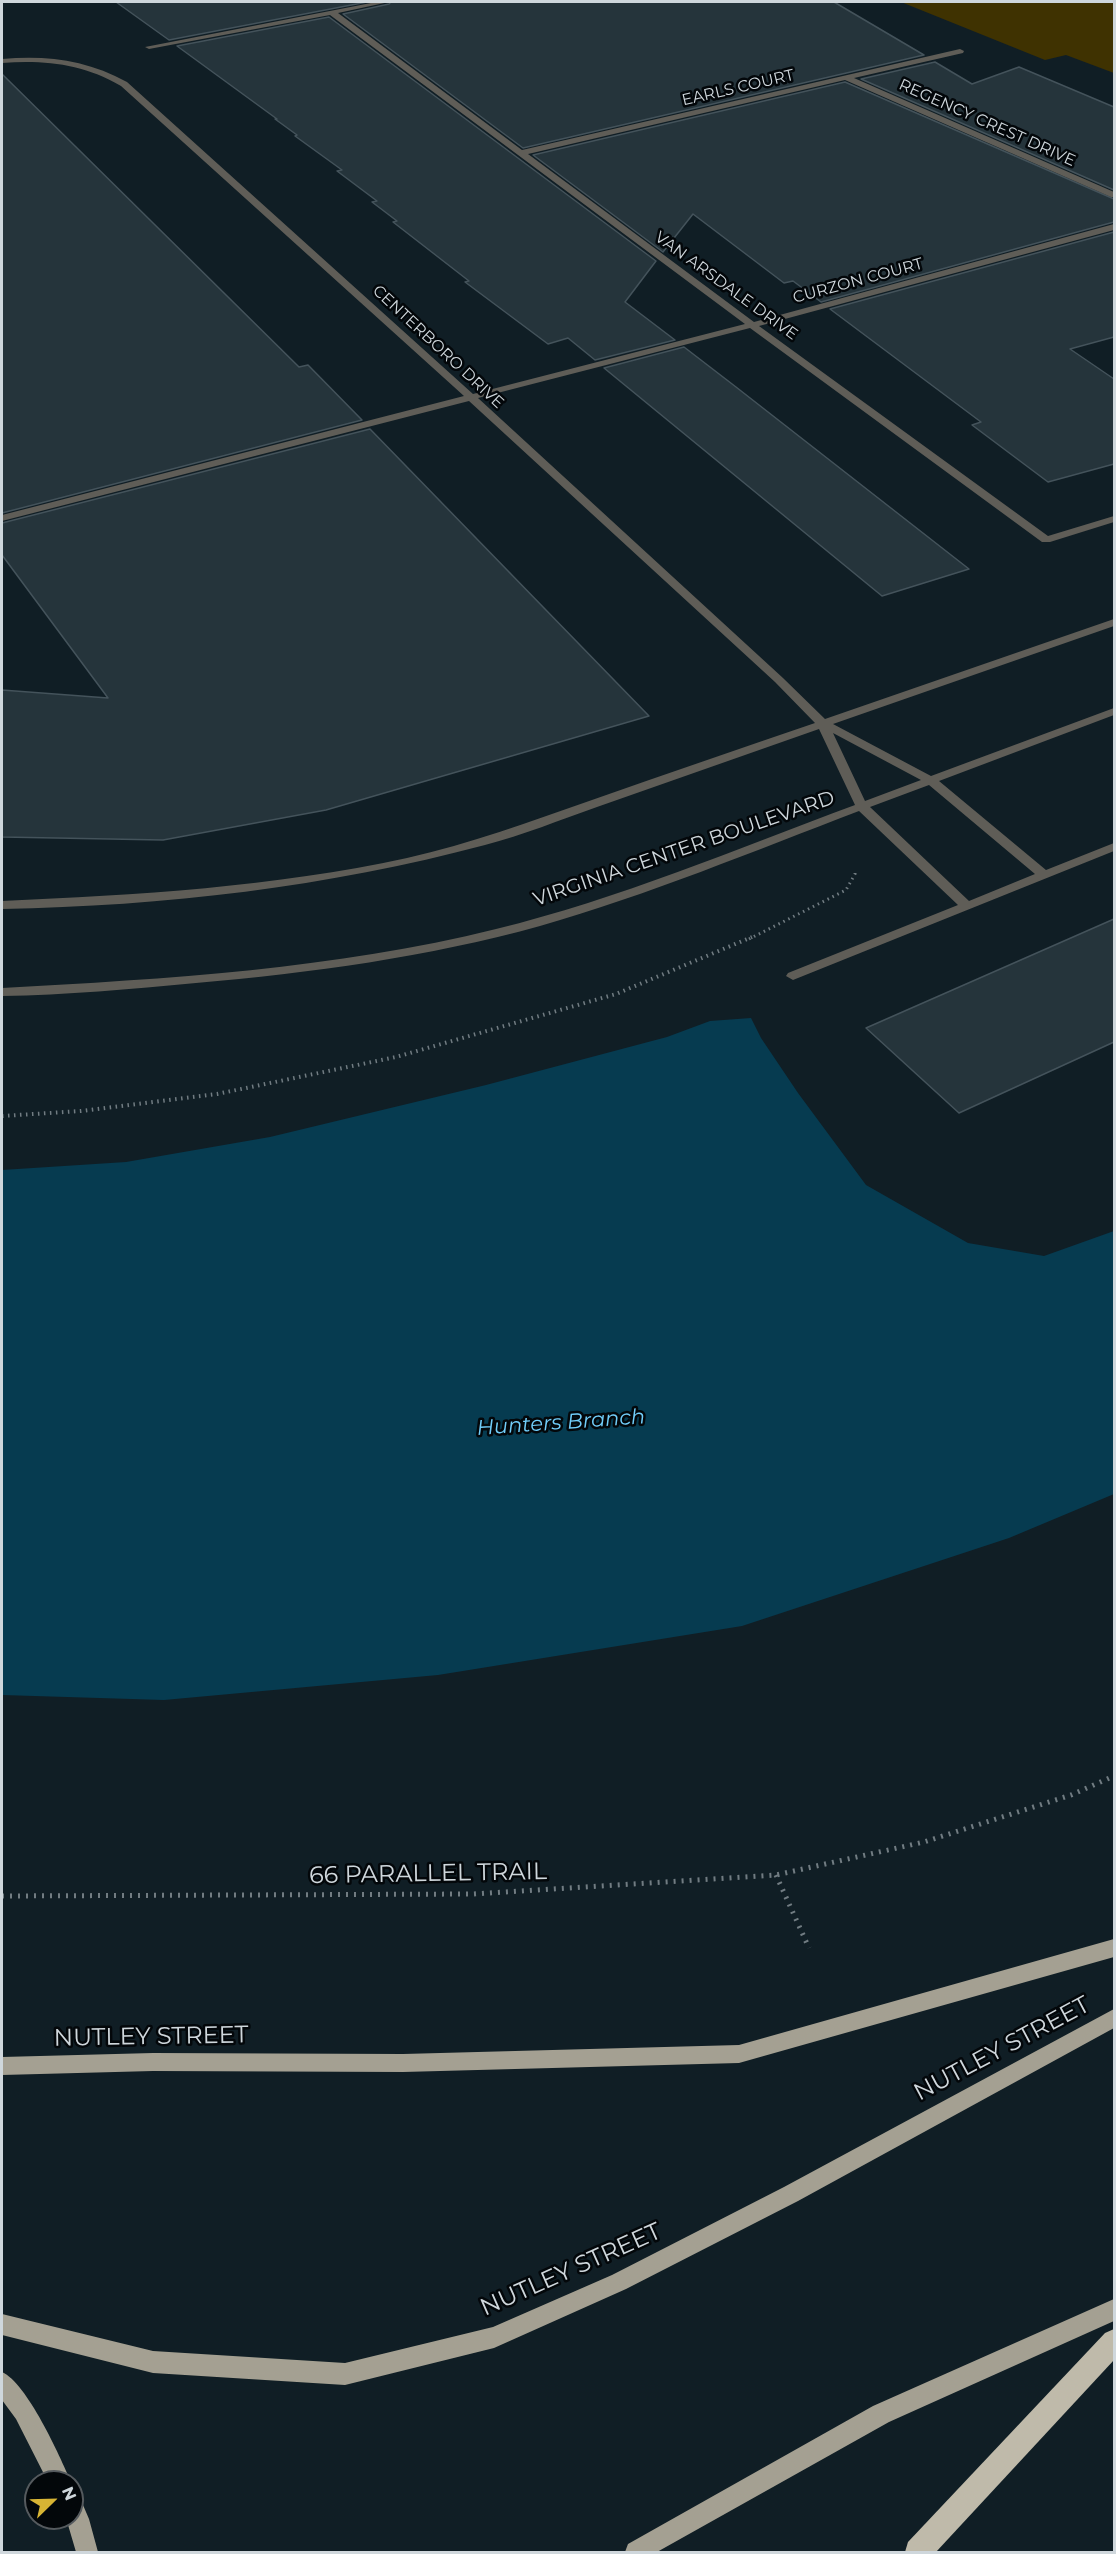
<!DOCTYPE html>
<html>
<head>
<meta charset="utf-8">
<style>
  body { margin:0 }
  #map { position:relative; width:1116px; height:2554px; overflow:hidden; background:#101e25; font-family:Montserrat,sans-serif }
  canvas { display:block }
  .frame { position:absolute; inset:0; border:3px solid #cfd7dc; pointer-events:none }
  .north { position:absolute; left:24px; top:2470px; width:60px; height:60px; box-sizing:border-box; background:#03070a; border:2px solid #555a5e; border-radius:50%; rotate:67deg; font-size:16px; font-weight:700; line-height:24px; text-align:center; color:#cfd7dc }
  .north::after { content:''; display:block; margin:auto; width:21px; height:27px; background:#d7b434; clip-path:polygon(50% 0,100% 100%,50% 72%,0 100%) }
</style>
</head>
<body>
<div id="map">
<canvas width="1116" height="2554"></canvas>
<div class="frame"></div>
<div class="north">N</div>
</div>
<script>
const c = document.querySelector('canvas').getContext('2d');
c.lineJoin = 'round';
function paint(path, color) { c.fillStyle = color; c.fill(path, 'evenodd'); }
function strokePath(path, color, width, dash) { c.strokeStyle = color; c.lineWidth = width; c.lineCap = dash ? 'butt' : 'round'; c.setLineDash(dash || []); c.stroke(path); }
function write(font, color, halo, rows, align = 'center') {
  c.font = font + ' Montserrat,sans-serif'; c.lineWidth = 5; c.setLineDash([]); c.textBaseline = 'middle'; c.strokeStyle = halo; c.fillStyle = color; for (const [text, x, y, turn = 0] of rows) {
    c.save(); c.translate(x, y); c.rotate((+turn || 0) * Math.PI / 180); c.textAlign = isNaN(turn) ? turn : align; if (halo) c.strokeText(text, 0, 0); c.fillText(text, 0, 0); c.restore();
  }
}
const green = new Path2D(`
  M901,2H1114V73L1066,55L1045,60Z`);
const water = new Path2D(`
  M751,1018L761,1038L798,1093L866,1185L968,1243L1044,1256L1114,1231V1494L1009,1538L742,1626L438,1675L164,1700L2,1695V1170L126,1162L270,1137L486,1085L667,1037L710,1021Z`);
const building = new Path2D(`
  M116,2H367L169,40Z
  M391,2H834L924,55L523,148L343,14L389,4Z
  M329,17L656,261L625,302L675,340L595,360L568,338L548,344L465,282L469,281L393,222L397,221L372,202L377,201L337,171L342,170L295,136L297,135L275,119H277L177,46Z
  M935,62L972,84L1019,67L1114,107V190L861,79Z
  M2,74L299,367L308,365L362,420L2,513Z
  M845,82L1114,199V222L821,302L793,281L784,283L693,214L663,252L533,155Z
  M1114,232V337L1070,349L1114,379V464L1048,482L972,425L981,422L830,309Z
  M684,347L736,387L969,569L882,596L604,368Z
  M370,429L649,716L326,810L163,840L2,837V690L108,698L2,555V523Z
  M1114,919V1042L959,1113L866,1028Z`);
const pathFar2 = new Path2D(`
  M749,939L846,890L855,874V869`);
const pathFar1 = new Path2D(`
  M2,1116L81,1111L217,1094L396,1057L616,994L752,937`);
const path = new Path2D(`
  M776,1875L809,1948
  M2,1896L473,1894L776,1875L924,1842L1071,1795L1114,1776`);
const minor = new Path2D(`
  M376,2H389L338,13L522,150L960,49L964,51L963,53L854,78L1114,192V197H1111L845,80L528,154L754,322L1114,224V230L759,326L1048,536L1114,516V522L1050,542H1042L750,328L478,398L783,678L825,719L1114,619V626L833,724L931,776L1114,708V715L939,781L1046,870L1114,843V851L793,980L786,976L788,973L958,905L859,811C754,851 648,895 540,926C428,957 311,973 196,983C131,989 66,995 2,996V988C167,979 335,969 496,929C619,899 736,849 855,805L819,729C745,755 671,781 597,807C560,820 523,835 485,845C328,887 164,906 2,909V901C137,895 274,887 407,858C470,844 531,821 592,800C666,774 741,748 815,723L775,682L469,401L2,521V515L464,396L121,86C83,64 46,60 2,63V59C47,55 87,60 127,82L473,394L745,324L330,15L149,49L145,47ZM833,733L921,780L865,801ZM929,785L1035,874L969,901L870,807Z`);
const major = new Path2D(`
  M1114,1939V1957L739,2063L403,2072L153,2071L2,2075V2057L153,2053L403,2054L739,2045Z
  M1114,2009V2028L798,2201L626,2289L494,2348L345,2385L153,2373L2,2335V2314L153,2351L345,2363L493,2327L612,2275L784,2187Z
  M1114,2299V2321L889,2422L657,2552H625L628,2544L873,2406Z
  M2,2372C27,2383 60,2456 71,2482H48L16,2419L2,2400Z
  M72,2495L80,2498L89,2519L98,2552H76L66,2518H72Z`);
const highway = new Path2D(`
  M1114,2329V2360L936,2552H905L908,2542L1105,2333Z`);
const farStreetnames = [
  ["EARLS COURT",738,88,-13],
  ["REGENCY CREST DRIVE",987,123,24],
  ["CURZON COURT",858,281,-15],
  ["VAN ARSDALE DRIVE",726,286,36],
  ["CENTERBORO DRIVE",438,347,43]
];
const streetNames = [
  ["VIRGINIA CENTER BOULEVARD",684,849,-19]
];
const waterNames = [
  ["Hunters Branch",561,1423,-4]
];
const nearStreetnames = [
  ["66 PARALLEL TRAIL",428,1874,-1],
  ["NUTLEY STREET",151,2037,-1],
  ["NUTLEY STREET",1002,2049,-28],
  ["NUTLEY STREET",571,2270,-24]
];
paint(green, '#3f3201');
paint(water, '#063b50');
paint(building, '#25343b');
strokePath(building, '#44535b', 1.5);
strokePath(pathFar2, '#717c82', 3, [1.5, 4]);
strokePath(pathFar1, '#717c82', 4, [1.5, 4.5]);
strokePath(path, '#717c82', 5, [2, 6]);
paint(minor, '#5f5d57');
paint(major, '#a4a092');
paint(highway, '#bfbaaa');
write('16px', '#cfd7dc', '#03070a', farStreetnames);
write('20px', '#cfd7dc', '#03070a', streetNames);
write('italic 21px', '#71cefa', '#03070a', waterNames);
write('24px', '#cfd7dc', '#03070a', nearStreetnames);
</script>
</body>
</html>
